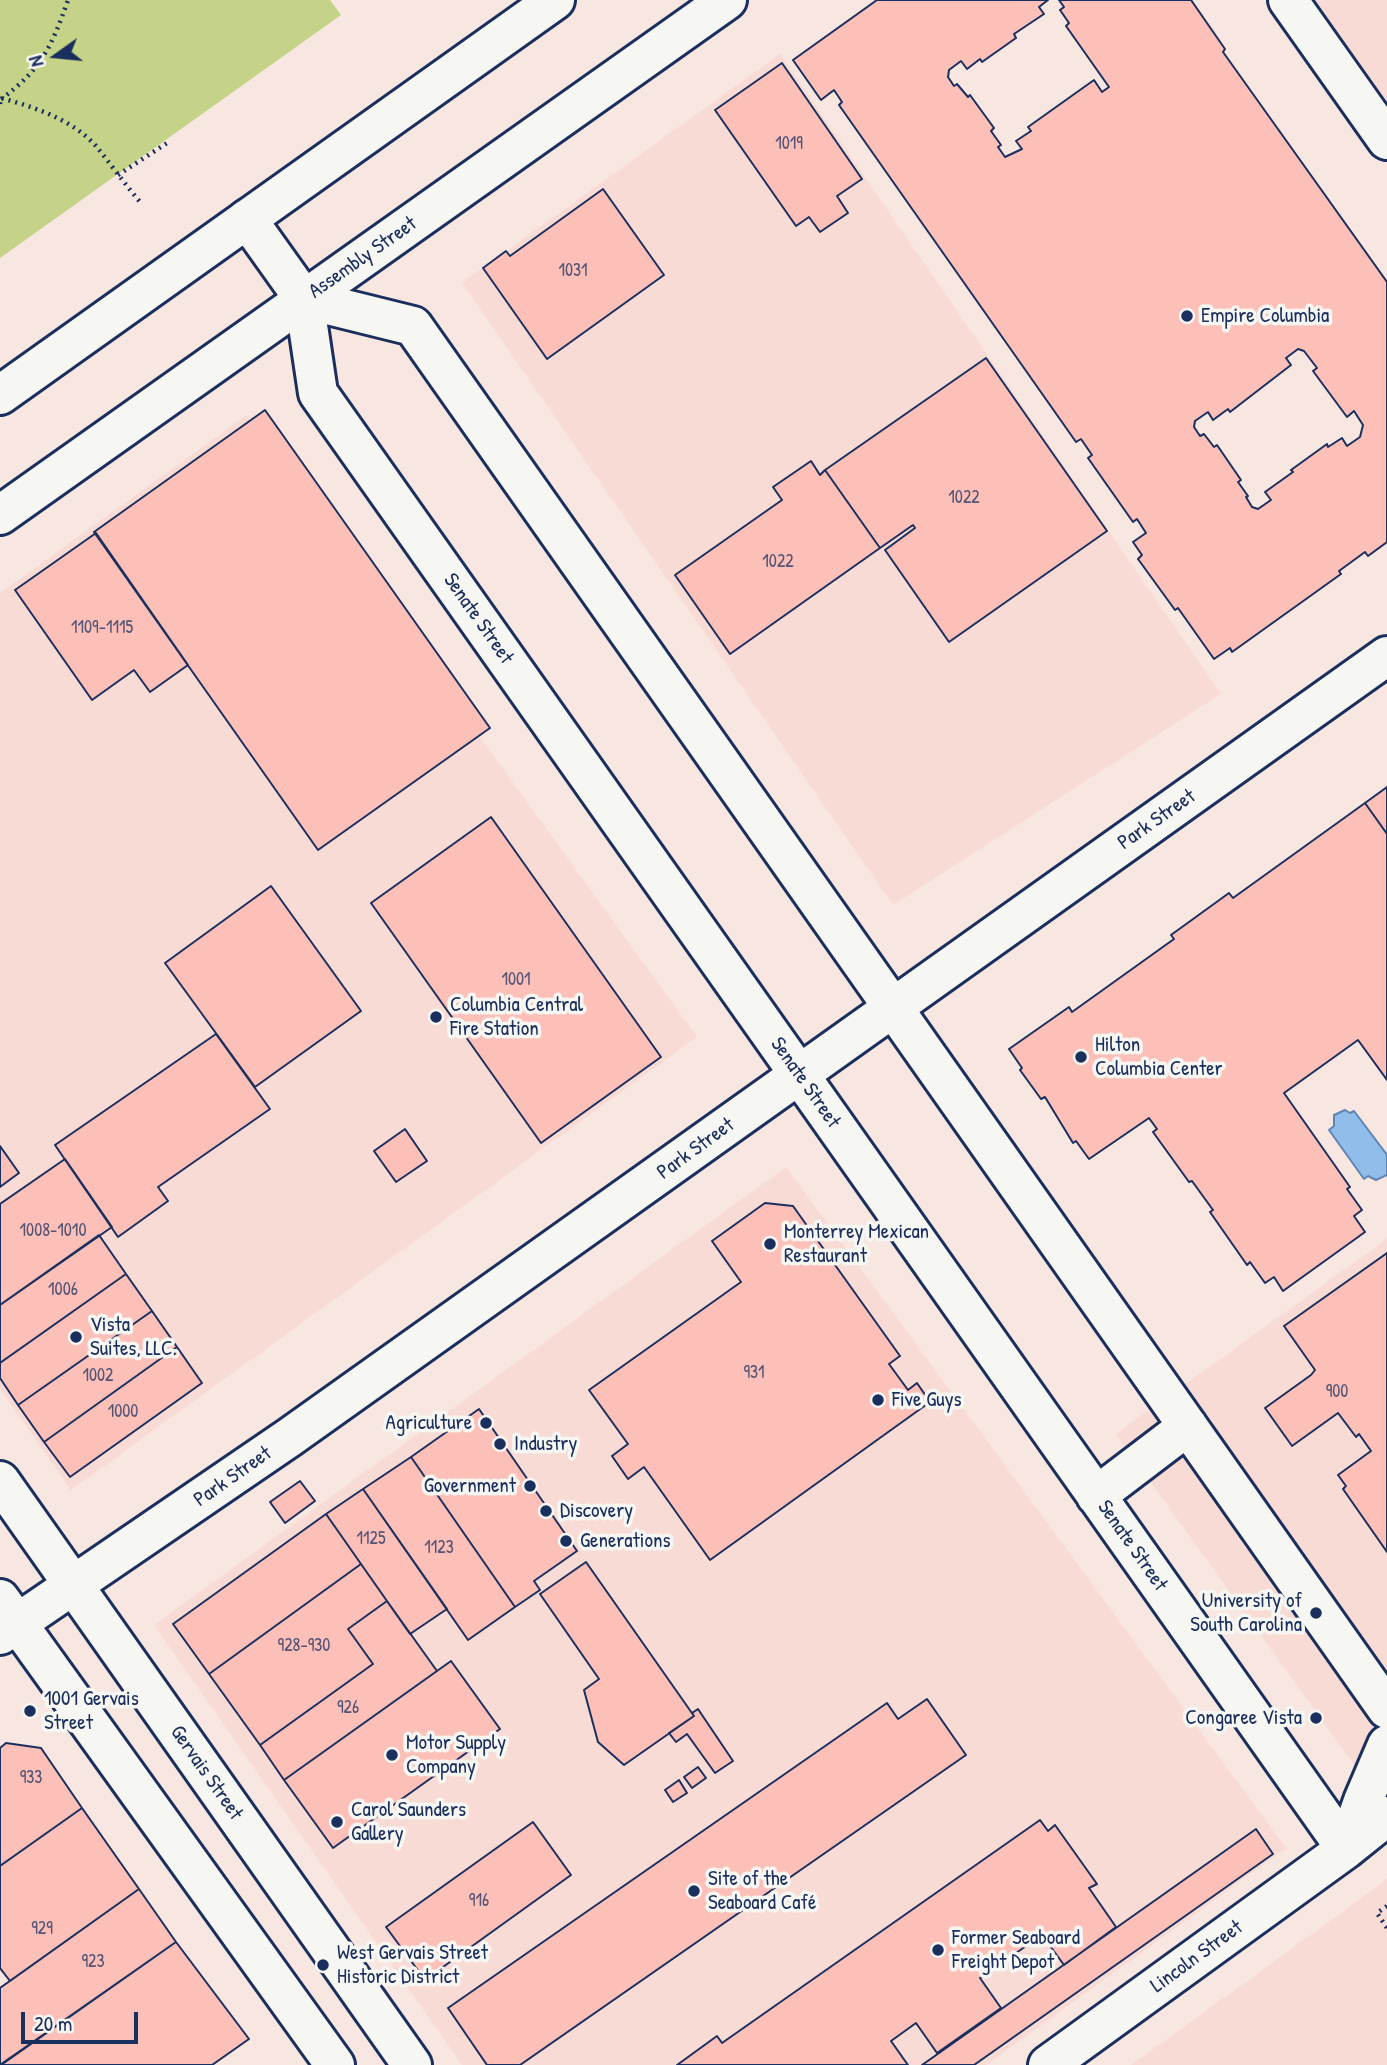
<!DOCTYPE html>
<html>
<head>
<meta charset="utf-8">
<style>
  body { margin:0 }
  #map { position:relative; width:1387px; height:2065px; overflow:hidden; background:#f8e6e1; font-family:"Patrick Hand",sans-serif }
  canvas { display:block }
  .north { position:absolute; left:21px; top:21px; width:70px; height:70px; -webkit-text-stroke:5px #f6f6f2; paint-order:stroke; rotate:255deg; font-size:19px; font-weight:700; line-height:28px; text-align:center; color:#1b2f5e }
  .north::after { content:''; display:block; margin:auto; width:24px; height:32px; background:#1b2f5e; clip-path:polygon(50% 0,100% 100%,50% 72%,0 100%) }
  .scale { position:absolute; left:21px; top:2012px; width:117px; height:32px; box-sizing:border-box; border:4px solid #1b2f5e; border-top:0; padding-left:9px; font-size:21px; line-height:24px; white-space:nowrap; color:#1b2f5e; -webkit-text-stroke:5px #f6f6f2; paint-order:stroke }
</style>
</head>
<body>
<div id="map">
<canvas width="1387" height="2065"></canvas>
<div class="north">N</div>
<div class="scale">20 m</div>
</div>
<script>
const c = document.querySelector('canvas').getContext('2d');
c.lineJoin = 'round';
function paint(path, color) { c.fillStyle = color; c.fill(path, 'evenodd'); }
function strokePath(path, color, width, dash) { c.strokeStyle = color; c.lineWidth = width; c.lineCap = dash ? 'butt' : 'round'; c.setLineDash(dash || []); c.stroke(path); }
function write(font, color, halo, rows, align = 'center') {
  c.font = font + ' "Patrick Hand",sans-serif'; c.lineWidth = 7; c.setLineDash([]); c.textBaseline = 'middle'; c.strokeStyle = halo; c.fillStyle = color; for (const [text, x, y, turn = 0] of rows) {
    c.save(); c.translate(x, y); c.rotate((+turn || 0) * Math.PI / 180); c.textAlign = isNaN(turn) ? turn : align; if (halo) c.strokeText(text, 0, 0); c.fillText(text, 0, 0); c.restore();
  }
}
const built = new Path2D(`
  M1289,0H1387V142Z
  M780,54L1221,694L893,905L462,283Z
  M247,415L697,1037L71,1490L0,1389V593Z
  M786,1167L1286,1848L986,2065H462L154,1625Z
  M1387,1239V1792L1378,1798L1116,1434Z
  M1387,1879V2065H1131L1319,1929Z`);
const green = new Path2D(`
  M0,0H330L341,15L0,258Z`);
const water = new Path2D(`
  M1345,1110L1350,1113L1354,1111L1387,1155V1175L1376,1180L1368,1176L1364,1179L1329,1130L1334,1126V1115Z`);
const building = new Path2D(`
  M877,0H1048L1039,7L1044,14L1014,34L1016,38L982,62L980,59L967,69L961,61L949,70L948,77L954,86L957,84L968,97L970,95L994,128L991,131L1001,145L998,147L1005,157L1022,149L1016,141L1031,131L1028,127L1094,80L1102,92L1109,87L1066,26L1069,23L1060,10L1064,7L1059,0H1191L1225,49L1223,52L1387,282V542L1368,556L1365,552L1339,571L1341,574L1232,652L1230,648L1214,659L1178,608L1175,610L1138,559L1142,555L1133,542L1146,533L1137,519L1133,522L1088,458L1092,455L1081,439L1076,442L839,105L842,102L834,90L821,100L793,60ZM1298,349L1304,351L1317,368L1313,371L1347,417L1354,411L1363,425L1360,437L1347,446L1342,438L1328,447L1327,444L1291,470L1293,472L1265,492L1271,500L1258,509L1252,507L1246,497L1248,496L1238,482L1241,480L1217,445L1214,447L1204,434L1200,436L1194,427L1195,421L1208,412L1213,420L1228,409L1230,412L1291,365L1286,358Z
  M782,63L862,179L837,196L848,213L820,232L809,217L796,226L715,110Z
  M603,189L664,275L547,359L483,268L506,251L510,256Z
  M986,358L1107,531L949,642L885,550L915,528L913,525L880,548L825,470Z
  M265,410L490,728L318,850L94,532Z
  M811,461L820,475L825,470L880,548L730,654L675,575L782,500L773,487Z
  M96,533L188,665L150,692L134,670L92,700L15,590Z
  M1387,787V834L1365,803Z
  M1365,803L1387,834V1080L1358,1040L1284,1093L1350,1187L1347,1189L1362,1210L1354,1216L1365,1232L1283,1291L1274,1277L1265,1283L1250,1262L1247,1265L1210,1212L1213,1210L1192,1181L1189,1182L1153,1132L1157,1129L1149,1118L1089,1159L1076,1141L1073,1143L1045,1097L1041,1099L1020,1070L1022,1068L1009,1049L1069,1007L1072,1012L1174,939L1171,935L1229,893L1233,898Z
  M491,817L661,1057L541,1143L371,903Z
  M271,886L361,1011L255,1087L165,963Z
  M216,1034L270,1109L158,1187L168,1201L118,1237L55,1145Z
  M405,1129L427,1161L396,1182L374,1151Z
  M0,1146L19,1173L0,1187Z
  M65,1159L112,1227L0,1305V1204Z
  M765,1203L793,1206L900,1356L889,1364L908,1390L917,1383L930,1402L710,1560L644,1467L628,1479L612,1456L628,1444L589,1390L741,1282L712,1241Z
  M99,1235L126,1274L0,1363V1305Z
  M1387,1253V1552L1343,1489L1346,1486L1338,1475L1371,1451L1359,1434L1356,1437L1338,1413L1292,1446L1265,1408L1311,1375L1315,1370L1284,1326Z
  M126,1274L152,1311L18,1405L0,1378V1363Z
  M152,1311L177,1347L44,1442L18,1405Z
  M177,1347L202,1383L70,1477L44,1442Z
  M479,1409L577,1551L534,1581L540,1590L515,1607L411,1457Z
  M411,1457L515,1607L468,1640L363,1489Z
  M300,1481L315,1501L285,1523L270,1502Z
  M363,1489L447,1609L410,1634L326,1514Z
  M326,1514L361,1564L209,1674L173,1624Z
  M586,1562L694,1716L624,1765L598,1742L584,1690L599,1679L540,1594Z
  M361,1564L387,1601L348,1629L373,1664L260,1745L209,1674Z
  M387,1601L437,1671L284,1780L260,1745L373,1664L348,1629Z
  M451,1661L500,1729L333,1848L284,1780Z
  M927,1699L966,1755L520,2065H487L448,2008L887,1703L898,1719Z
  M698,1709L733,1761L715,1773L687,1734L676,1742L669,1733L694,1716L692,1713Z
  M6,1743L41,1748L82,1808L0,1866V1748Z
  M698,1767L706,1778L692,1788L684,1777Z
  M679,1780L687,1793L673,1802L665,1790Z
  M82,1808L139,1889L10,1981L0,1968V1866Z
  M1040,1820L1048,1831L1055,1825L1097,1884L1089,1888L1116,1927L1064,1965L1042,1935L980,1978L1001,2008L937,2053L916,2023L891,2041L908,2065H677L717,2036L722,2043Z
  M533,1822L571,1875L425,1980L386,1927Z
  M1256,1829L1273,1854L974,2065H922Z
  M139,1889L176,1942L0,2065V1988Z
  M176,1942L249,2039L212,2065H1Z`);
const path = new Path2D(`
  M1,99C41,70 52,46 68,0
  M0,104L1,98C34,107 71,119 95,145C110,163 124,183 140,202
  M118,175L167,143
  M1387,1906L1377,1913L1387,1928`);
const tertiary = new Path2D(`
  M1288,0L1387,140
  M247,219L304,299L318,393L1346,1849
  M304,299L413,326L1387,1709
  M1096,1496L1188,1426
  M0,1635L290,1437L1387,656
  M1346,1849L1363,1801L1387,1745
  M1048,2065L1346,1849L1387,1816`);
const primary = new Path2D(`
  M0,395L555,0
  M0,515L727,0
  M0,1481L412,2065
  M0,1599L335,2065`);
const markers = [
  [1187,316,7,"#1b2f5e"],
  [436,1017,7,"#1b2f5e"],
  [1081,1057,7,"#1b2f5e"],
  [770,1244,7,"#1b2f5e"],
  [76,1337,7,"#1b2f5e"],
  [878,1400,7,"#1b2f5e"],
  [486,1423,7,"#1b2f5e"],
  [500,1444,7,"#1b2f5e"],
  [530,1486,7,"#1b2f5e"],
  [546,1511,7,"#1b2f5e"],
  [566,1541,7,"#1b2f5e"],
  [1316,1613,7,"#1b2f5e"],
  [30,1711,7,"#1b2f5e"],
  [1316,1718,7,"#1b2f5e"],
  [392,1755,7,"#1b2f5e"],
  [337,1822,7,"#1b2f5e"],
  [694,1891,7,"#1b2f5e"],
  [938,1950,7,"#1b2f5e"],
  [323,1965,7,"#1b2f5e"]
];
const numberNames = [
  ["1019",789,144],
  ["1031",573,271],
  ["1022",964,498],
  ["1022",778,562],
  ["1109-1115",102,628],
  ["1001",516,980],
  ["1008-1010",53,1231],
  ["1006",63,1290],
  ["931",754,1373],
  ["1002",98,1376],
  ["900",1337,1392],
  ["1000",123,1412],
  ["1125",371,1539],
  ["1123",439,1548],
  ["928-930",304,1646],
  ["926",348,1708],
  ["933",31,1778],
  ["916",479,1901],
  ["929",42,1929],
  ["923",93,1962]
];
const streetNames = [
  ["Assembly Street",363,258,-35],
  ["Senate Street",478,619,55],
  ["Park Street",1157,820,-35],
  ["Senate Street",805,1083,55],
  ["Park Street",696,1149,-36],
  ["Park Street",233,1477,-35],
  ["Senate Street",1132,1546,55],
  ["Gervais Street",206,1773,55],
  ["Lincoln Street",1197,1957,-36]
];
const poiNames = [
  ["Empire Columbia",1201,316],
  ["Columbia Central",450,1005],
  ["Fire Station",450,1029],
  ["Hilton",1095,1045],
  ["Columbia Center",1095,1069],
  ["Monterrey Mexican",784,1232],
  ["Restaurant",784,1256],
  ["Vista",90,1325],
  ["Suites, LLC.",90,1349],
  ["Five Guys",892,1400],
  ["Agriculture",472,1423,"right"],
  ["Industry",514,1444],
  ["Government",516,1486,"right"],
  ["Discovery",560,1511],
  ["Generations",580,1541],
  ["University of",1302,1601,"right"],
  ["South Carolina",1302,1625,"right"],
  ["1001 Gervais",44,1699],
  ["Street",44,1723],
  ["Congaree Vista",1302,1718,"right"],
  ["Motor Supply",406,1743],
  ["Company",406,1767],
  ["Carol Saunders",351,1810],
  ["Gallery",351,1834],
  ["Site of the",708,1879],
  ["Seaboard Café",708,1903],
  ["Former Seaboard",952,1938],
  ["Freight Depot",952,1962],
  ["West Gervais Street",337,1953],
  ["Historic District",337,1977]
];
paint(built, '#f9dbd5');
paint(green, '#c4d387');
paint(water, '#91bdeb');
strokePath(water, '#6284b3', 2);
paint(building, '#fcc0b9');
strokePath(building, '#1b2f5e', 2);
strokePath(tertiary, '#1b2f5e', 44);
strokePath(primary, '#1b2f5e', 44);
strokePath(path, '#1b2f5e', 4.5, [2, 5]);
strokePath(tertiary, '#f6f6f2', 38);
strokePath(primary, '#f6f6f2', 38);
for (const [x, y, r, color] of markers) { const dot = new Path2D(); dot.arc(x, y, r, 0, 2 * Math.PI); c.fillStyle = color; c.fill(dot); strokePath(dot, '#f6f6f2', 2.5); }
write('18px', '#535375', null, numberNames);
write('21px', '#1b2f5e', '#f6f6f2', streetNames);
write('21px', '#1b2f5e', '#f6f6f2', poiNames, 'left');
</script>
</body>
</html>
